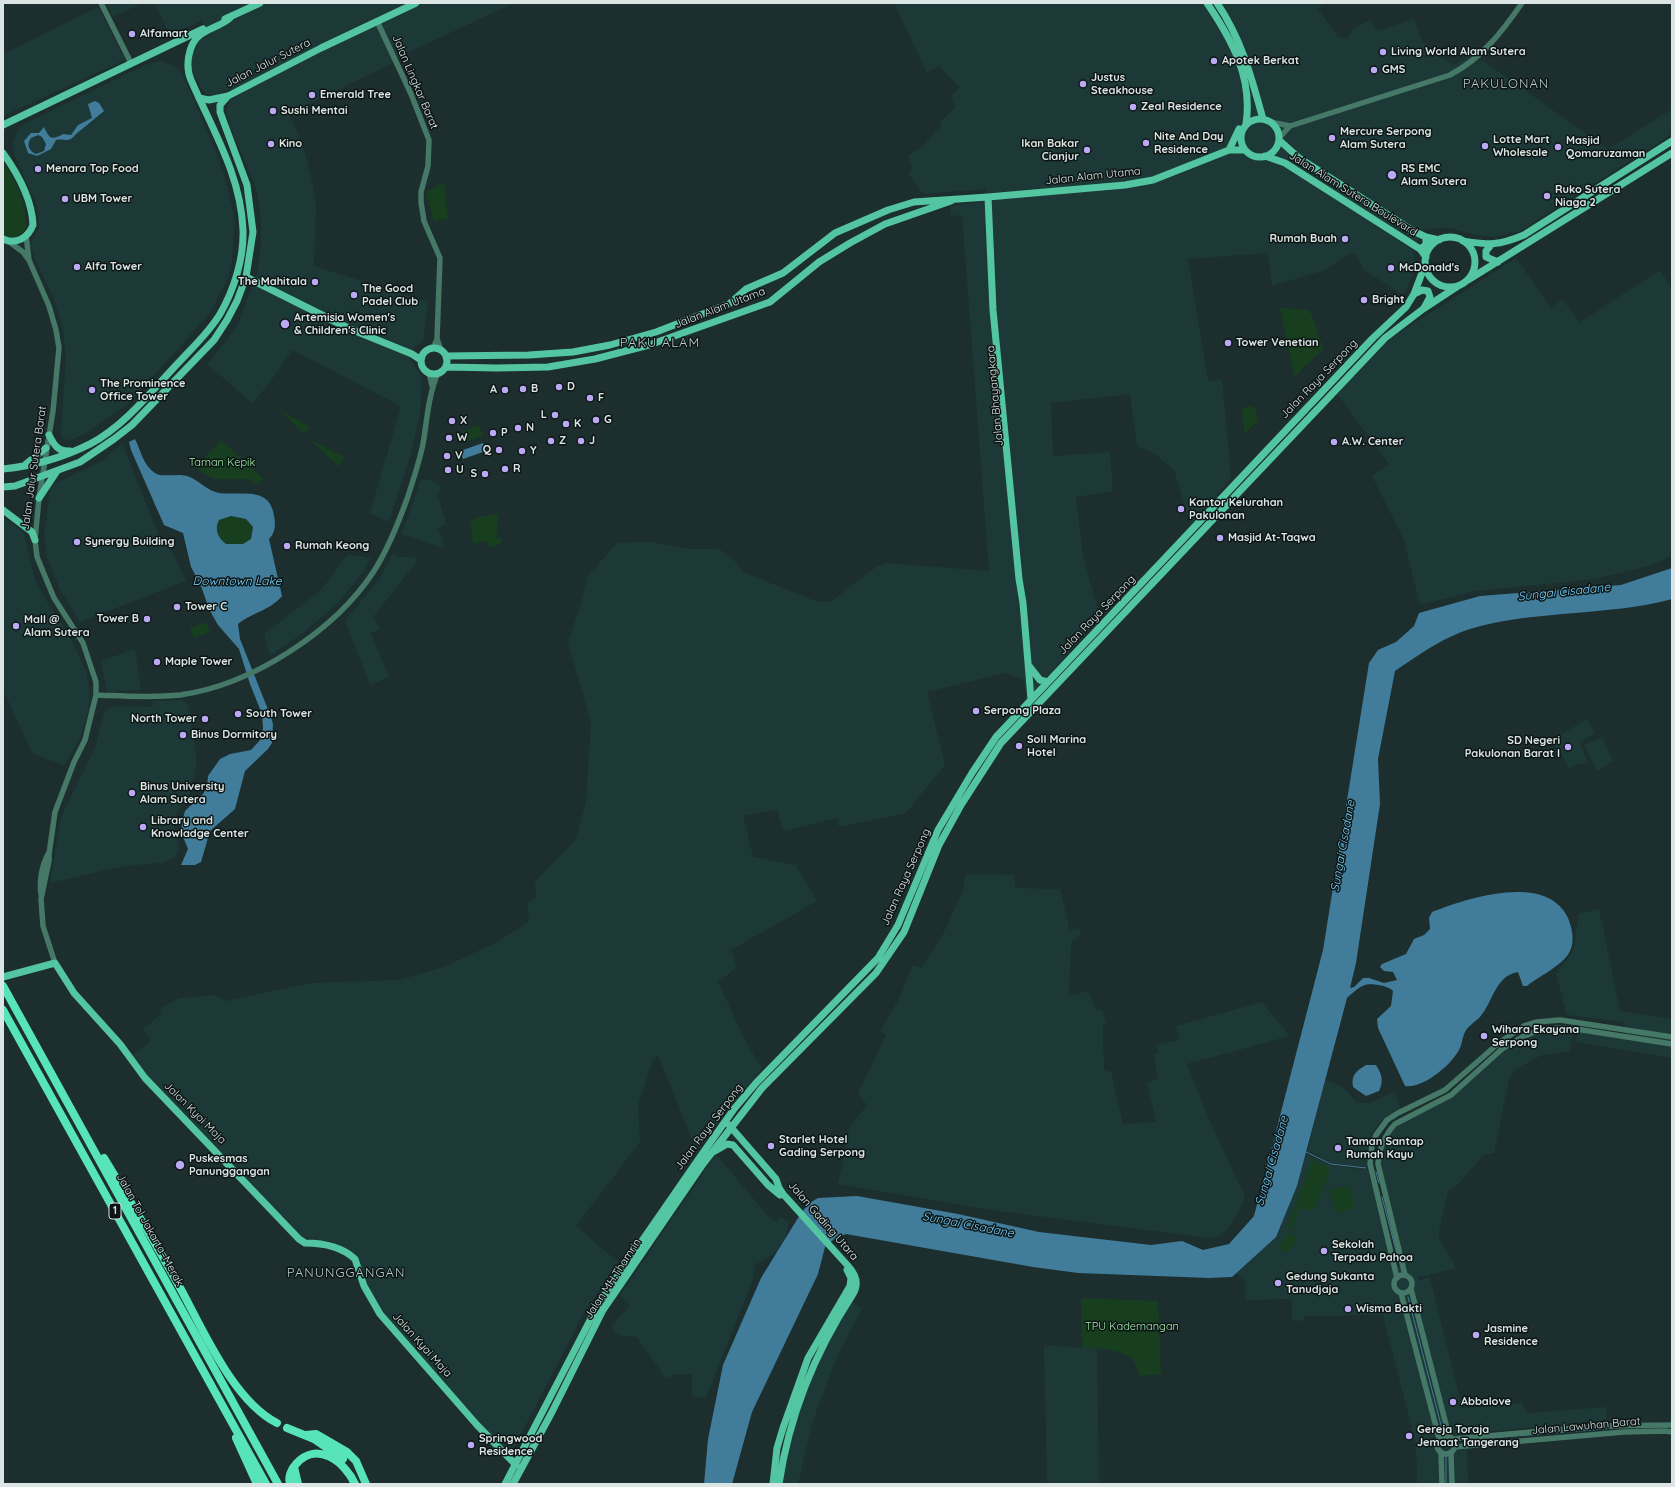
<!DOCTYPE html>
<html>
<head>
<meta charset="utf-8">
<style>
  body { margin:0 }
  #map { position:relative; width:1675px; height:1487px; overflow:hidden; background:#1c2e2d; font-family:Quicksand,sans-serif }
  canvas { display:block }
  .frame { position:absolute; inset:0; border:4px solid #dae5e4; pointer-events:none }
</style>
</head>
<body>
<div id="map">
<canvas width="1675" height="1487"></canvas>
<div class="frame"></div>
</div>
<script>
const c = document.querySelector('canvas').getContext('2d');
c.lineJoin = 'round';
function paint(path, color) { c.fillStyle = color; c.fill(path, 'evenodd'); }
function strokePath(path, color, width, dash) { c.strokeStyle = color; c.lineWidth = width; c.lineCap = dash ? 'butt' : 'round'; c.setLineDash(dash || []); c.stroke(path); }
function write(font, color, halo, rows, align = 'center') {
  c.font = font + ' Quicksand,sans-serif'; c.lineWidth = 3; c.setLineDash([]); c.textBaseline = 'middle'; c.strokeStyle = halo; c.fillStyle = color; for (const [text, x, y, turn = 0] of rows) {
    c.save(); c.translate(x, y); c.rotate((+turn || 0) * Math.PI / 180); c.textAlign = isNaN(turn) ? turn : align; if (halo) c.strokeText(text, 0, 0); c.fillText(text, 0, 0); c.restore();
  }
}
const built = new Path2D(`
  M106,3H143L113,17Z
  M155,3H514L403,55L391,64L289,114L303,146L311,176L316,206L314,266L428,302L423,342L414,346L411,361L422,377L420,415L411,453L389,522L370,513L401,406L292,350L269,384L252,403L207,364L227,340L239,322L257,273L261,247V221L257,191L230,126L226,110L229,101L236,97L231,88L212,97L208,95L201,89L190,65L191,53L198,41L207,35L201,21L170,36Z
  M894,3H1326L1318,9L1338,37L1347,38L1354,28L1371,20L1377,31L1414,19L1422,42L1452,65L1456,64L1472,53L1608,149L1672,109V134L1520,231L1496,237L1475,235L1451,228L1423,229L1413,252L1417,267L1403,295L1364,270L1355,253L1349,254L1325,270L1272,286L1268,253L1188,259L1208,381L1222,380L1231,478L1191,526L1174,470L1155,454L1137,446L1130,394L1051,403L1053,456L1110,452L1113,491L1076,497L1083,556L1100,618L1026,700L1024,680L1005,673L927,692L945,765L906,813L839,827L837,818L784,831L777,810L743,816L753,857L796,865L817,901L731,950L737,967L718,982L747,1044L762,1068L697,1151L658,1055L652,1062L638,1106L640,1142L576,1226L618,1262L584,1313L509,1457L371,1302L355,1258L332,1244L303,1237L148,1076L133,1055L151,1041L143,1029L161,1014L160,1009L179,998L215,995L225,1001L311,983L399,980L444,967L497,942L529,922L527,903L536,897L535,882L576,839L586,802L591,722L568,642L582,601L587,577L617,543L651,542L689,549H719L731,557L745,573L818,602H830L876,567L887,563L989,571L962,215L951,216L950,206L982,202L986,189L923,194L908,173L913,169L908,156L923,146L941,125L940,122L955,108L951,96L960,87L939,66L927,73Z
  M98,7L125,60L3,116V54Z
  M161,61L174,66L183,75L216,152L227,185L235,220L232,261L228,278L210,313L131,401L88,432L73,439L66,440L61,437V431L66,357L63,330L54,299L35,259L30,245L39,228L37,206L14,154L13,141L20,126L145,65Z
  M1516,258L1551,308L1562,299L1580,322L1660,270L1672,289V556L1649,566L1595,579L1475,591L1420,605L1404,540L1372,476L1389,464L1337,394L1391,338Z
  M122,444L161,541L171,549L186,581L80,622L60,590L47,557L44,534L50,489L56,483L100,462Z
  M421,479L434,481L433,482L441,486L438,496L446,524L437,529L442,539L443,548L402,534Z
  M3,517L24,533L35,580L46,600L69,635L86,671L90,693L88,711L81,737L64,765L33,754L3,690Z
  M393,553L399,557H414L417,561L374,616L380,629L371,633L389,677L370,685L346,623L347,618L380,578Z
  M347,555L371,558L363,572L337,604L299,636L270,656L264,634L321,590Z
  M135,649L141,690L107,692L101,661Z
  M181,700L187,703L189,709L197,762L189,798L181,806L173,821L179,848L175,858L162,863L124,866L50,883L61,817L95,748L105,710L115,706L153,707V701Z
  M1587,719L1595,734L1582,740L1580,743L1588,762L1574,765L1569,769L1562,755L1550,741Z
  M1602,737L1613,761L1597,771L1584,745Z
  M966,874L1014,875L1015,888L1060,889L1070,931L1079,928L1081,935L1071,942L1069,996L1088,991L1096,1010L1102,1009L1106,1024L1103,1026L1104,1070L1111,1072L1123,1124L1156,1122L1147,1082L1158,1079L1154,1054L1158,1053L1156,1045L1179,1040L1176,1026L1262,1002L1290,1036L1187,1064L1209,1119L1245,1197L1241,1208L1228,1229L1219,1236L1209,1238L991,1210L838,1184L849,1134L847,1130L867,1105L858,1094L886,1035L880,1031L899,999L913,965L921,968L942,936L963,891Z
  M1599,909L1620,1011L1672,1019V1058L1576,1042L1578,1030L1626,1037L1624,1022L1567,1015L1556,974L1573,951L1579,914Z
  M1573,1029L1570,1051L1540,1056L1516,1069L1509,1078L1494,1153L1483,1155L1458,1185L1448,1191L1438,1236L1456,1268L1417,1278L1419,1280L1430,1277L1462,1408L1522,1403L1527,1413L1606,1407L1607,1420L1452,1435L1453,1450L1467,1449L1468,1484H1417L1416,1445L1383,1315L1305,1316L1304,1321L1292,1320V1299L1245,1300L1246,1282L1236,1273L1276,1237L1297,1186L1306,1154L1330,1165L1368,1170L1391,1264L1390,1268L1404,1265L1379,1163L1388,1135L1398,1124L1450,1098L1502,1051L1537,1032Z
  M1325,1080L1343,1087L1357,1103H1371L1395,1091L1400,1108L1382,1120L1371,1134L1368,1150L1367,1167L1332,1163L1307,1151Z
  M716,1154L768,1216L776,1222L780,1217L789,1222L785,1241L779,1251L755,1265L752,1282L706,1398L692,1396V1374H675L666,1379L637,1337L618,1335L611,1327L630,1305L620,1295Z
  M849,1299L862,1309L838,1354L812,1423L798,1484H779L792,1417Z
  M1044,1345L1063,1347L1097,1348L1099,1484H1047Z`);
const green = new Path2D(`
  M3,162C17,182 27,204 26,229C19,236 12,242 3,234Z
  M444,182L448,218L434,222L426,192Z
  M1280,308L1309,310C1317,324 1317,335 1324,348L1294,377Z
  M1251,406L1256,409L1258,421L1245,433L1241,409Z
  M281,411L307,425L309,428L306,433H303Z
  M479,425L483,436L465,442L461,432Z
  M309,439L344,457L339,467Z
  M221,440L264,479L256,484L249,479H214L195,468Z
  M499,514L496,538L501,537L502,544L489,547L487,541L473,544L470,521L483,516Z
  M231,516L246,519L253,527L251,539L243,544H226C218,538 214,529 219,520Z
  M206,622L210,632L194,638L190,628Z
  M1313,1159L1317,1161L1316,1164H1326L1330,1170L1329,1174L1315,1208L1308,1211L1300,1206L1291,1230L1287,1228Z
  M1349,1185L1355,1208L1336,1213L1330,1190Z
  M1289,1232L1298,1238L1287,1253L1278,1247Z
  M1081,1298L1158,1301L1161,1374L1139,1376C1138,1372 1137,1367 1135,1363C1128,1349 1096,1348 1082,1348Z`);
const water = new Path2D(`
  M95,101L99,103L104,111L76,134C68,144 66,138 56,140L51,149L37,156L28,153L24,141L31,133H39L44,127C50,140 52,140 63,134L71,135L78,125L92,118L88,104ZM38,135L42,137L46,144L44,151L36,154C29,151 26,145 31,138Z
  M135,439C141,451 143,465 155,473C162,478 177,473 187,476C199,480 207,491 219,493C240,496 270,485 274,516C276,525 275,533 269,539L282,596C271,610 251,613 238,624L240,639L271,717L273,724L272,743L268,749L245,771L235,809L210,831L201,862L195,865H181L188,849L181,832L182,822L185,811L203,794L207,787L208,776L220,759L230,754L251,750L261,739L263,728L262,714L250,684L239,649L218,625L209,609L201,586L191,567L183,533L164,525L131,450L129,442ZM231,516L246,519L253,527L251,539L243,544H226C218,538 214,529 219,520Z
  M483,443L486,451L463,459L460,451Z
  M1672,568V599C1609,616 1541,610 1477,627C1448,634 1420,654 1395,671L1378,759L1380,804L1356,963L1350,988L1354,987L1363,978H1369L1384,983L1397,980L1393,972L1384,971L1380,967L1382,964L1406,954L1414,939L1424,935L1430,929L1429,918L1432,912C1467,898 1547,872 1568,918C1572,927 1575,942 1570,951C1564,965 1539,976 1527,986H1523L1518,972C1495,976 1493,1002 1480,1017C1475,1022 1468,1026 1465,1032C1462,1038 1462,1045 1459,1050C1451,1065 1423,1089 1405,1086L1378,1028L1377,1019L1391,1006L1393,991C1389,986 1371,983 1365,985C1360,986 1351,994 1347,998L1297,1186L1276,1237L1232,1277L1209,1278L1078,1273L1033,1267L846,1234L834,1239L825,1247L818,1274L752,1412L732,1484H704L708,1439L723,1365L761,1278L798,1218L808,1204L818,1198L857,1196L958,1214L1039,1232L1151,1245L1182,1241L1203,1250L1229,1244L1254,1216L1323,950L1369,663L1378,650L1396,642L1414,626L1419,613L1480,596L1621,585Z
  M1366,1065H1376C1382,1075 1384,1080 1379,1091L1366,1096L1353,1087C1351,1075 1356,1071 1366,1065Z`);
const stream = new Path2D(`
  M1306,1152L1331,1164L1366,1168
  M1376,1172L1379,1183
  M1382,1197L1399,1262
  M1408,1297L1442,1429
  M1491,1438L1616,1428
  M1446,1456V1484`);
const minor = new Path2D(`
  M101,3L131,63
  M377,21L411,94L429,140L428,166L421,192V202L424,221L440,258L437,339L433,348
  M1271,122L1290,126L1450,75C1482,58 1502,32 1522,3
  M1279,138L1290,126
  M26,235L29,260L49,306L56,330L59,348L53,411L39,498L35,540L37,557L54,598L83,643L96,682V695L85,740L74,762L55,812L49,854V861L41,899L43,926L55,963
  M8,241L23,252L28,259
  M437,339L441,350
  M429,373L432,386
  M96,695C124,696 152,698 180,695C252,685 335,631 374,571C388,549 398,524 407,499C413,481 419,463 423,444C427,421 428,396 438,373
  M41,894C39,881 42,865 48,854
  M1405,1275L1378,1164C1379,1148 1384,1136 1395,1124L1451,1095L1502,1049L1522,1037L1537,1031L1557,1028L1576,1029L1672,1044
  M1394 1284a9 9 0 1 1 18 0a9 9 0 1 1-18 0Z
  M1397,1278L1370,1164L1372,1144L1376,1135L1387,1120L1398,1113L1445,1090L1500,1042L1524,1026L1537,1022L1560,1020L1672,1037
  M1411,1289L1449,1436
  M1401,1293L1439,1438
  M1437 1445a9 9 0 1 1 18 0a9 9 0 1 1-18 0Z
  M1453,1439L1599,1426L1672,1425
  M1454,1447L1624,1432L1665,1431L1672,1432
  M1441,1452L1442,1484
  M1451,1452L1452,1484`);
const major = new Path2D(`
  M1207,3C1232,40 1253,78 1246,124
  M1217,3C1242,40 1251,76 1263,119
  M225,19L260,3
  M199,98L209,100L228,96L321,48L416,3
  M1241 138a19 19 0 1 1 38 0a19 19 0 1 1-38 0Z
  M3,125L203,29
  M1279,140L1299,158L1413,231L1426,237L1439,240
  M1229,150L1239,129
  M3,153C18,174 32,199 33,225C28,238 16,245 3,239
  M1265,156L1285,163L1420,249L1426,257
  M988,197L993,310L1019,579L1023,603L1031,699
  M1425 262a25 25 0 1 1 50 0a25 25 0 1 1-50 0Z
  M1463,241C1491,245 1497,246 1524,235L1672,141
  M1491,245L1486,251V257L1498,262
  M1420,249L1426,245V237
  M246,277L348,328L412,354L421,360
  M1468,280L1672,153
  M1414,294L1422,290L1428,291L1430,297L1424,308
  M421 361a13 13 0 1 1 26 0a13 13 0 1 1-26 0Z
  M446,356L529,355L573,352L610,345L656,332L729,304L746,289L783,273L835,233L888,210L914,202L988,197L1125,185L1153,180L1229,150H1245
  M446,367L497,368L548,367L595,359L649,345L770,302L819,262L850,243L885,224L951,201
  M49,435C54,445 58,452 70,451
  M26,464L46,448
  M3,469C34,466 62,458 90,444C125,426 154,388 181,360C194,346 210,331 220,314C234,290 244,258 243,230C241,175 212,129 191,80C185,67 188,44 200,35C209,28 221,26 230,18
  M3,487L15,486L80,462L114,439L132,425L214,340L227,320L237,301L246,277L253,232L247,185L220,112V105L228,96
  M39,498L57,471
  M3,510L32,532L35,540
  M1029,666L1040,680L1048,682
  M3,977L55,963L74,993L120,1044L145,1078L299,1239L305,1243C322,1243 342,1247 355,1259L364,1286L380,1314L477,1425L516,1465
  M729,1125L776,1179L779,1188L783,1194L849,1267C856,1275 859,1284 853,1294C815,1352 789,1416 779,1484
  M715,1151L727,1144L733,1145L768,1185L780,1195
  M505,1484L599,1303L700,1157L734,1109L756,1083L878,958L898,925L938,830L972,773L996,737L1373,338L1406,307L1414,294L1425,265
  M513,1484L552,1412L603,1310L703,1164L762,1088L876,973L904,932L939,845L961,805L1001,743L1385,338L1423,309L1458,286
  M773,1484L777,1448L783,1428L808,1358L850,1286L851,1278L847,1270`);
const highway = new Path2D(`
  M3,986L278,1484
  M3,1010L266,1484
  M104,1158C129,1199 154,1241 178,1284C202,1327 232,1400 277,1423
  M287,1428L314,1439L343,1459
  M306,1435L316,1434L347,1452L356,1461L366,1484
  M236,1438L257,1484
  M294,1467L298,1484
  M290,1484C288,1477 291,1469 296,1464C317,1440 345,1462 355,1484`);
const markers = [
  [132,34,4,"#bca9f5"],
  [1383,52,4,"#bca9f5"],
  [1214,61,4,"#bca9f5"],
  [1374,70,4,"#bca9f5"],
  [1083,84,4,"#bca9f5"],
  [312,95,4,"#bca9f5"],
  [1133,107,4,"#bca9f5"],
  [273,111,4,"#bca9f5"],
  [1332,138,4,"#bca9f5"],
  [1146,143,4,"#bca9f5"],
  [271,144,4,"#bca9f5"],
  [1485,146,4,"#bca9f5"],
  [1558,147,4,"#bca9f5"],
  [1087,150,4,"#bca9f5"],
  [38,169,4,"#bca9f5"],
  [1392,175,5,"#bca9f5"],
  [1547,196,4,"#bca9f5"],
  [65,199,4,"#bca9f5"],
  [1345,239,4,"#bca9f5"],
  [77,267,4,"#bca9f5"],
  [1391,268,4,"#bca9f5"],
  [315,282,4,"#bca9f5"],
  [354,295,4,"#bca9f5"],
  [1364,300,4,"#bca9f5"],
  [285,324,5,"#bca9f5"],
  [1228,343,4,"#bca9f5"],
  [559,387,4,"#bca9f5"],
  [523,389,4,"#bca9f5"],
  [92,390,4,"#bca9f5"],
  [505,390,4,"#bca9f5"],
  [590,398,4,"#bca9f5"],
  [555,415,4,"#bca9f5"],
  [596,420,4,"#bca9f5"],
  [452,421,4,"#bca9f5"],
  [566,424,4,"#bca9f5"],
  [518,428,4,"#bca9f5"],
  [493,433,4,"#bca9f5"],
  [449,438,4,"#bca9f5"],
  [551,441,4,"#bca9f5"],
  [581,441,4,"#bca9f5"],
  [1334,442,4,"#bca9f5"],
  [499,450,4,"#bca9f5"],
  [522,451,4,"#bca9f5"],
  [447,456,4,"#bca9f5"],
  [505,469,4,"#bca9f5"],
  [448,470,4,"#bca9f5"],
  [485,474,4,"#bca9f5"],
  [1181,509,4,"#bca9f5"],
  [1220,538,4,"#bca9f5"],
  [77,542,4,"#bca9f5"],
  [287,546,4,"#bca9f5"],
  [177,607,4,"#bca9f5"],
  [147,619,4,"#bca9f5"],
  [16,626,4,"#bca9f5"],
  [157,662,4,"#bca9f5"],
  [976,711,4,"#bca9f5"],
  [238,714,4,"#bca9f5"],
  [205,719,4,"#bca9f5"],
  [183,735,4,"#bca9f5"],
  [1019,746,4,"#bca9f5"],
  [1568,747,4,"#bca9f5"],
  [132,793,4,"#bca9f5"],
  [143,827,4,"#bca9f5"],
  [1484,1036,4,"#bca9f5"],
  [771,1146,4,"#bca9f5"],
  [1338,1148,4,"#bca9f5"],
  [180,1165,5,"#bca9f5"],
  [1324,1251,4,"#bca9f5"],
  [1278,1283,4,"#bca9f5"],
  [1348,1309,4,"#bca9f5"],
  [1476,1335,4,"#bca9f5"],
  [1453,1402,4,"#bca9f5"],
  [1409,1436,4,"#bca9f5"],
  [471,1445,4,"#bca9f5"]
];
const shields = [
  [115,1211,12]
];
const shieldNames = [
  ["1",115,1211]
];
const poiNames = [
  ["Alfamart",140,34],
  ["Living World Alam Sutera",1391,52],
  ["Apotek Berkat",1222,61],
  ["GMS",1382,70],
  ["Justus",1091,78],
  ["Steakhouse",1091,91],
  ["Emerald Tree",320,95],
  ["Zeal Residence",1141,107],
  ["Sushi Mentai",281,111],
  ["Mercure Serpong",1340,132],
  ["Alam Sutera",1340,145],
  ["Nite And Day",1154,137],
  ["Residence",1154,150],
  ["Lotte Mart",1493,140],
  ["Wholesale",1493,153],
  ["Masjid",1566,141],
  ["Qomaruzaman",1566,154],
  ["Kino",279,144],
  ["Ikan Bakar",1079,144,"right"],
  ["Cianjur",1079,157,"right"],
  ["Menara Top Food",46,169],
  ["RS EMC",1401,169],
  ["Alam Sutera",1401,182],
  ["Ruko Sutera",1555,190],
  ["Niaga 2",1555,203],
  ["UBM Tower",73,199],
  ["Rumah Buah",1337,239,"right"],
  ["Alfa Tower",85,267],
  ["McDonald's",1399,268],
  ["The Mahitala",307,282,"right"],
  ["The Good",362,289],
  ["Padel Club",362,302],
  ["Bright",1372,300],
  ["Artemisia Women's",294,318],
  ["& Children's Clinic",294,331],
  ["Tower Venetian",1236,343],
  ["The Prominence",100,384],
  ["Office Tower",100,397],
  ["D",567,387],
  ["B",531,389],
  ["A",497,390,"right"],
  ["F",598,398],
  ["L",547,415,"right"],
  ["G",604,420],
  ["X",460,421],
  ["K",574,424],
  ["N",526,428],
  ["P",501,433],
  ["W",457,438],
  ["Z",559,441],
  ["J",589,441],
  ["A.W. Center",1342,442],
  ["Q",491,450,"right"],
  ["Y",530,451],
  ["V",455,456],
  ["R",513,469],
  ["U",456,470],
  ["S",477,474,"right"],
  ["Kantor Kelurahan",1189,503],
  ["Pakulonan",1189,516],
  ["Masjid At-Taqwa",1228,538],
  ["Synergy Building",85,542],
  ["Rumah Keong",295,546],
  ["Tower C",185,607],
  ["Tower B",139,619,"right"],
  ["Mall @",24,620],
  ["Alam Sutera",24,633],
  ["Maple Tower",165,662],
  ["Serpong Plaza",984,711],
  ["South Tower",246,714],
  ["North Tower",197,719,"right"],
  ["Binus Dormitory",191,735],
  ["Soll Marina",1027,740],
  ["Hotel",1027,753],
  ["SD Negeri",1560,741,"right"],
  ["Pakulonan Barat I",1560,754,"right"],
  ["Binus University",140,787],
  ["Alam Sutera",140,800],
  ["Library and",151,821],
  ["Knowladge Center",151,834],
  ["Wihara Ekayana",1492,1030],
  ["Serpong",1492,1043],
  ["Starlet Hotel",779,1140],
  ["Gading Serpong",779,1153],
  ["Taman Santap",1346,1142],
  ["Rumah Kayu",1346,1155],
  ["Puskesmas",189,1159],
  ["Panunggangan",189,1172],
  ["Sekolah",1332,1245],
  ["Terpadu Pahoa",1332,1258],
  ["Gedung Sukanta",1286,1277],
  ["Tanudjaja",1286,1290],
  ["Wisma Bakti",1356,1309],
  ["Jasmine",1484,1329],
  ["Residence",1484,1342],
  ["Abbalove",1461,1402],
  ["Gereja Toraja",1417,1430],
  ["Jemaat Tangerang",1417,1443],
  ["Springwood",479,1439],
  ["Residence",479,1452]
];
const streetNames = [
  ["Jalan Jalur Sutera",268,63,-27],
  ["Jalan Lingkar Barat",415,82,67],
  ["Jalan Alam Utama",1093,176,-6],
  ["Jalan Alam Sutera Boulevard",1353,194,32],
  ["Jalan Alam Utama",720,308,-21],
  ["Jalan Raya Serpong",1319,379,-46],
  ["Jalan Bhayangkara",995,396,-95],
  ["Jalan Jalur Sutera Barat",34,468,-82],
  ["Jalan Raya Serpong",1097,615,-46],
  ["Jalan Raya Serpong",906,877,-66],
  ["Jalan Kyai Maja",195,1113,45],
  ["Jalan Raya Serpong",709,1127,-53],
  ["Jalan Gading Utara",823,1221,49],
  ["Jalan Tol Jakarta–Merak",150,1230,61],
  ["Jalan MH.Thamrin",613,1279,-57],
  ["Jalan Kyai Maja",422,1345,48],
  ["Jalan Lawuhan Barat",1586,1426,-5]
];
const parkNames = [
  ["Taman Kepik",222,463],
  ["TPU Kademangan",1132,1327]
];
const waterNames = [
  ["Downtown Lake",237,581],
  ["Sungai Cisadane",1564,592,-6],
  ["Sungai Cisadane",1343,846,-80],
  ["Sungai Cisadane",1272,1161,-74],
  ["Sungai Cisadane",968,1225,11]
];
const quarterNames = [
  ["PAKULONAN",1506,84],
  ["PAKU ALAM",660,343],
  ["PANUNGGANGAN",346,1273]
];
paint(built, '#1d3937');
paint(green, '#173f1f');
paint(water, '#417d9b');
strokePath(stream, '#417d9b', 1);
strokePath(minor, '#457866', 5.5);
strokePath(major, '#54c5a1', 7);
strokePath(highway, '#56e4b8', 8);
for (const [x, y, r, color] of markers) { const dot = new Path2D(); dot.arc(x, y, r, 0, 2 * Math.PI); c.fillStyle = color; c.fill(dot); strokePath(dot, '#0d1514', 1.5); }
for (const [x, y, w] of shields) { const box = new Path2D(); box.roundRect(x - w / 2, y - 8, w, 16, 3); c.fillStyle = '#0d1514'; c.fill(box); strokePath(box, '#dae5e4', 1); }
write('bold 10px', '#dae5e4', null, shieldNames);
write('bold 11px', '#dae5e4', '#0d1514', poiNames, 'left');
write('11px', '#dae5e4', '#0d1514', streetNames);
write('11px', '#a2e7ab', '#0d1514', parkNames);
write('italic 12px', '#76d0fe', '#0d1514', waterNames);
c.letterSpacing = '1px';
write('13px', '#b7cdcb', '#0d1514', quarterNames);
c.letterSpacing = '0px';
</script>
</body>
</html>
